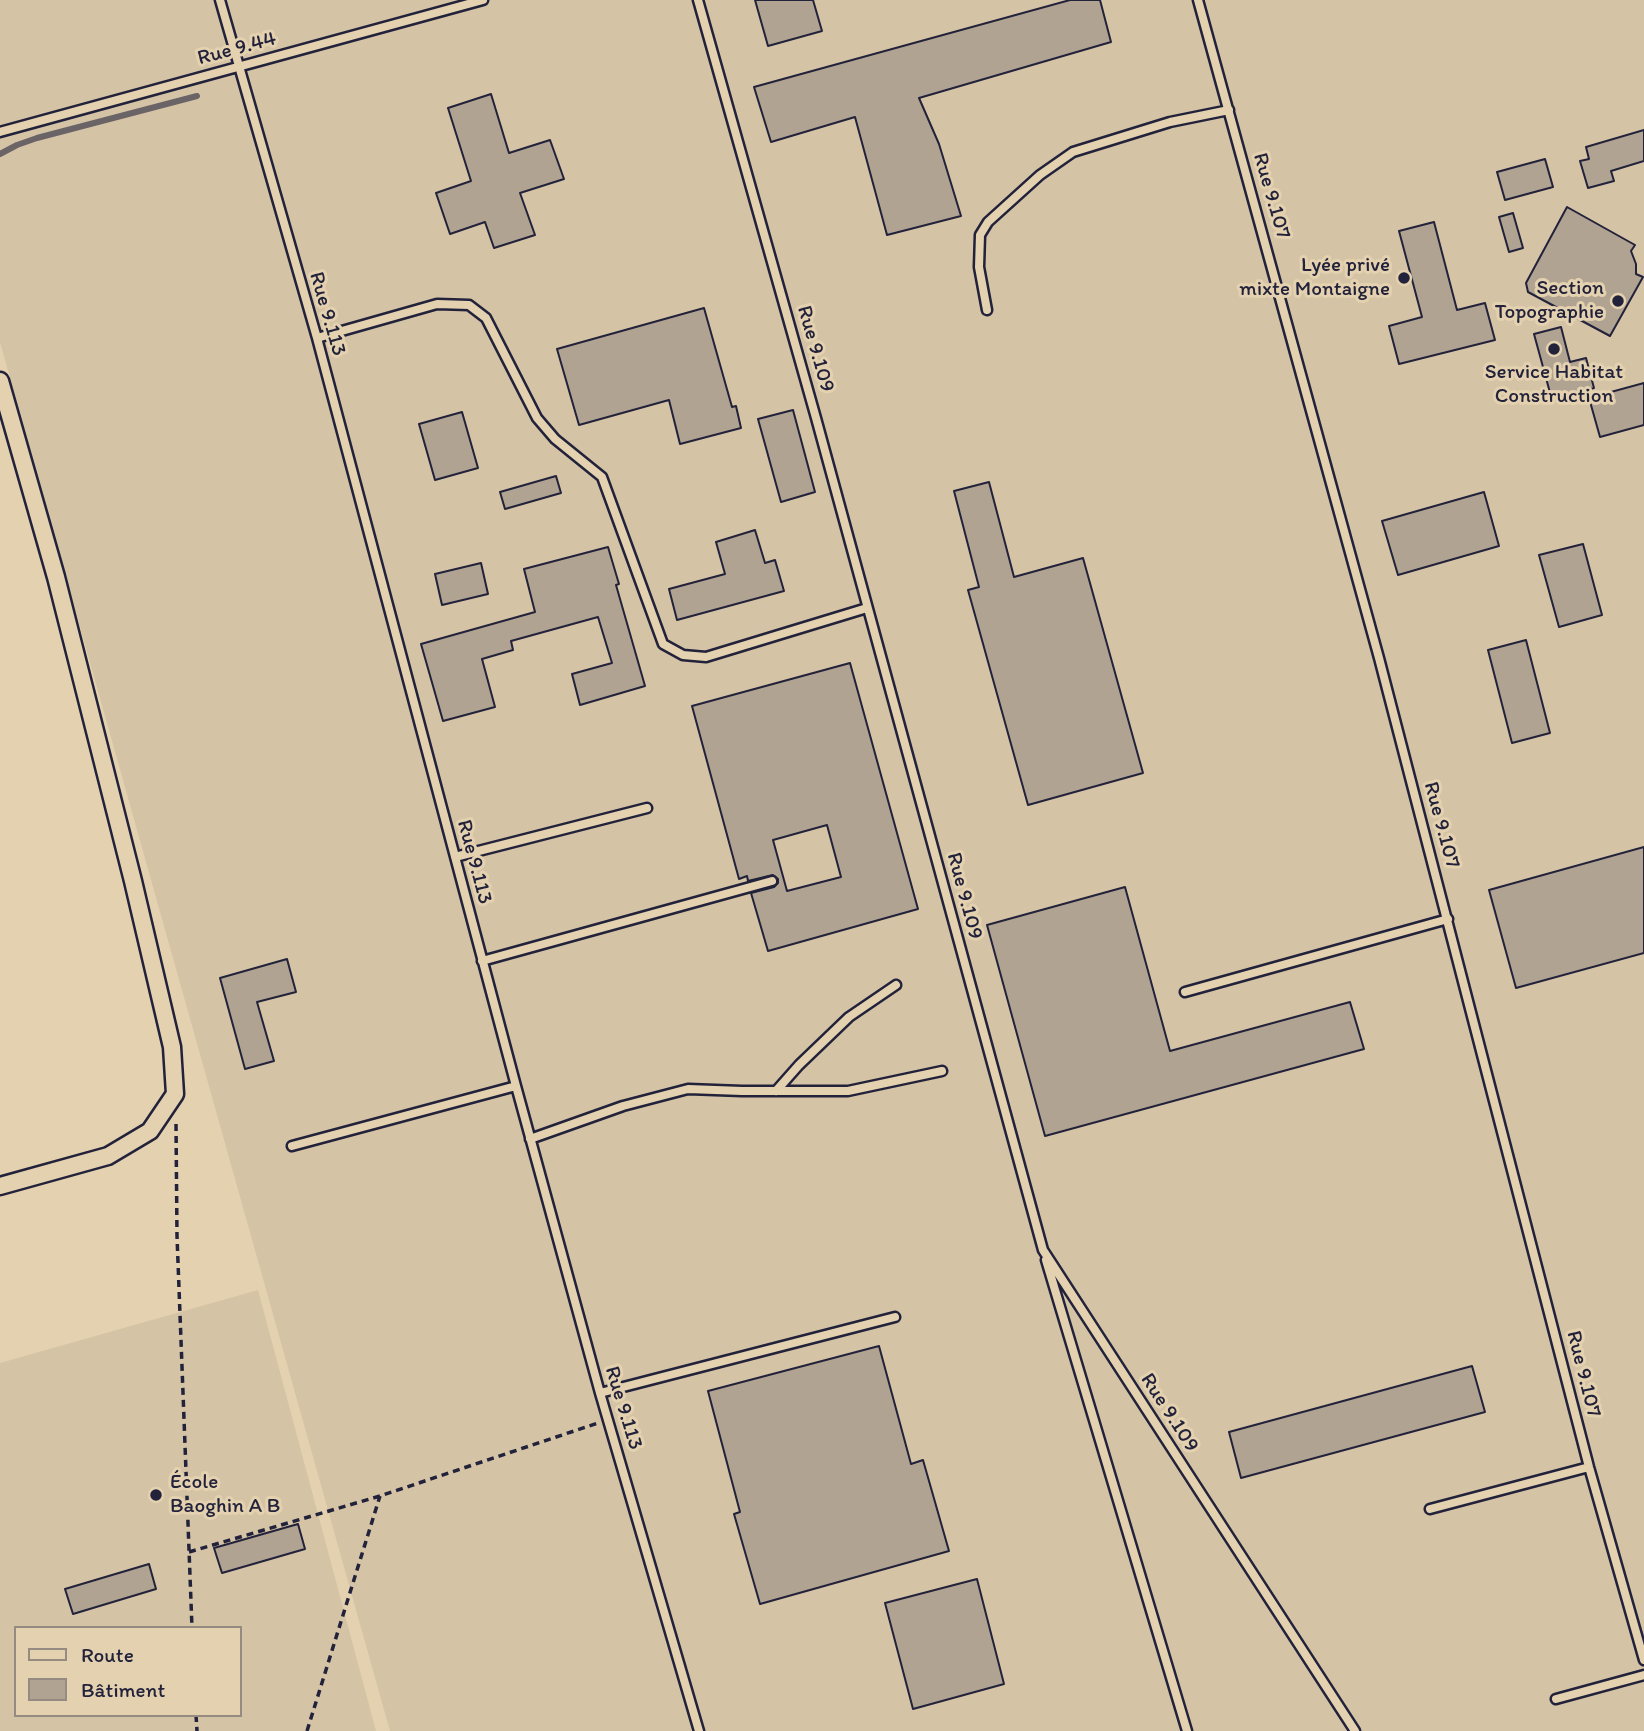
<!DOCTYPE html>
<html>
<head>
<meta charset="utf-8">
<style>
  body { margin:0 }
  #map { position:relative; width:1644px; height:1731px; overflow:hidden; background:#e4d1af; font-family:Itim,sans-serif }
  canvas { display:block }
  .legend { position:absolute; left:14px; top:1626px; width:228px; height:91px; box-sizing:border-box; background:#e4d1af; border:2px solid #968b81; margin:0; padding:9px 12px; list-style:none; font-size:21px; color:#22223b }
  .legend li { display:flex; align-items:center; gap:14px; height:35px }
  .legend b { width:35px; border:2px solid #968b81 }
</style>
</head>
<body>
<div id="map">
<canvas width="1644" height="1731"></canvas>
<ul class="legend">
<li><b style="height:9px;background:#e4d1af"></b>Route</li>
<li><b style="height:19px;background:#b1a391"></b>Bâtiment</li>
</ul>
</div>
<script>
const c = document.querySelector('canvas').getContext('2d');
c.lineJoin = 'round';
function paint(path, color) { c.fillStyle = color; c.fill(path, 'evenodd'); }
function strokePath(path, color, width, dash) { c.strokeStyle = color; c.lineWidth = width; c.lineCap = dash ? 'butt' : 'round'; c.setLineDash(dash || []); c.stroke(path); }
function write(font, color, halo, rows, align = 'center') {
  c.font = font + ' Itim,sans-serif'; c.lineWidth = 6; c.setLineDash([]); c.textBaseline = 'middle'; c.strokeStyle = halo; c.fillStyle = color; for (const [text, x, y, turn = 0] of rows) {
    c.save(); c.translate(x, y); c.rotate((+turn || 0) * Math.PI / 180); c.textAlign = isNaN(turn) ? turn : align; if (halo) c.strokeText(text, 0, 0); c.fillText(text, 0, 0); c.restore();
  }
}
const built = new Path2D(`
  M0,0H1644V1731H390L0,342Z
  M258,1290L376,1731H0V1363ZM16,1628H240V1715H16Z`);
const stream = new Path2D(`
  M0,154L17,145L37,138L197,96`);
const building = new Path2D(`
  M755,0H813L822,31L768,46Z
  M1070,0H1100L1111,42L919,98L939,144L961,216L887,235L855,117L771,142L754,87Z
  M491,94L509,153L550,140L564,179L520,193L535,235L494,248L485,222L450,234L436,193L471,181L448,108Z
  M1644,130V161L1611,171L1614,181L1588,188L1580,161L1589,159L1586,147Z
  M1545,159L1553,187L1505,200L1497,172Z
  M1567,207L1635,245L1631,251L1636,264V274L1643,277L1610,336L1528,292L1526,283Z
  M1513,213L1523,248L1509,252L1499,217Z
  M1434,222L1457,310L1485,303L1495,340L1399,364L1389,326L1422,317L1399,231Z
  M704,308L732,407L736,406L741,428L680,444L669,400L579,425L557,349Z
  M1561,327L1570,362L1586,358L1594,388L1552,400L1534,334Z
  M1644,383V425L1600,437L1589,398Z
  M793,410L815,492L781,502L758,419Z
  M462,412L478,468L435,480L419,424Z
  M556,476L561,493L505,509L500,492Z
  M989,482L1014,577L1083,558L1143,773L1028,805L968,590L979,587L954,491Z
  M1484,492L1499,546L1398,575L1382,521Z
  M755,530L765,563L775,560L784,591L677,620L669,589L725,574L716,542Z
  M1583,544L1602,615L1559,627L1539,555Z
  M608,547L619,584L616,585L645,686L580,705L572,674L612,663L598,617L511,641L513,650L482,659L495,707L443,721L421,644L535,612L524,569Z
  M481,563L488,594L442,605L435,574Z
  M1526,640L1550,733L1512,743L1488,650Z
  M850,663L918,909L768,951L751,893L774,887L778,883V879L773,875L748,881L747,876L739,879L692,706ZM827,825L841,877L787,891L773,840Z
  M1644,847V953L1516,988L1489,890Z
  M1125,887L1170,1051L1350,1002L1364,1049L1045,1136L987,925Z
  M287,959L296,992L257,1002L274,1061L245,1069L220,978Z
  M879,1346L911,1464L923,1460L949,1551L760,1604L734,1514L740,1512L708,1391Z
  M1472,1366L1485,1412L1241,1478L1229,1432Z
  M298,1524L305,1549L222,1573L214,1548Z
  M149,1564L156,1589L73,1614L65,1589Z
  M977,1579L1004,1684L913,1709L885,1603Z`);
const path = new Path2D(`
  M176,1124L177,1236L192,1628
  M189,1552L380,1496L598,1423
  M196,1715L197,1731
  M307,1731L380,1496`);
const lane = new Path2D(`
  M220,0L317,338L516,1086L600,1393L699,1731
  M698,0L816,418L1043,1250L1355,1731
  M1198,0L1379,658L1589,1467L1644,1660
  M0,132L483,0
  M987,310L979,267L980,235L988,222L1040,175L1073,152L1170,122L1229,110
  M317,338L437,304L469,305L486,318L537,418L555,439L602,477L663,644L683,655L706,657L867,608
  M455,857L647,808
  M482,961L772,881
  M1185,992L1448,919
  M776,1091L799,1065L849,1017L896,985
  M530,1139L623,1106L688,1089L742,1091H848L942,1071
  M292,1146L516,1086
  M1046,1260L1187,1731
  M600,1393L895,1317
  M1430,1509L1589,1467
  M1556,1699L1644,1675`);
const street = new Path2D(`
  M0,381L56,577L133,881L172,1047L175,1094L150,1131L108,1156L0,1186`);
const markers = [
  [1404,278,7,"#22223b"],
  [1618,301,7,"#22223b"],
  [1554,349,7,"#22223b"],
  [156,1495,7,"#22223b"]
];
const streetNames = [
  ["Rue 9.44",237,49,-15],
  ["Rue 9.107",1271,196,74],
  ["Rue 9.113",327,314,74],
  ["Rue 9.109",815,349,74],
  ["Rue 9.107",1441,825,75],
  ["Rue 9.113",474,862,75],
  ["Rue 9.109",964,896,75],
  ["Rue 9.107",1583,1374,76],
  ["Rue 9.113",623,1408,73],
  ["Rue 9.109",1169,1413,57]
];
const poiNames = [
  ["Lyée privé",1390,266],
  ["mixte Montaigne",1390,290],
  ["Section",1604,289],
  ["Topographie",1604,313],
  ["Service Habitat",1554,373,"center"],
  ["Construction",1554,397,"center"],
  ["École",170,1483,"left"],
  ["Baoghin A B",170,1507,"left"]
];
paint(built, '#d5c3a6');
strokePath(stream, '#6b6467', 6);
paint(building, '#b1a391');
strokePath(building, '#22223b', 2);
strokePath(lane, '#22223b', 13);
strokePath(street, '#22223b', 21);
strokePath(path, '#22223b', 3.5, [7, 5]);
strokePath(lane, '#e4d1af', 8);
strokePath(street, '#e4d1af', 16);
for (const [x, y, r, color] of markers) { const dot = new Path2D(); dot.arc(x, y, r, 0, 2 * Math.PI); c.fillStyle = color; c.fill(dot); strokePath(dot, '#e4d1af', 2.5); }
write('21px', '#22223b', '#e4d1af', streetNames);
write('21px', '#22223b', '#e4d1af', poiNames, 'right');
</script>
</body>
</html>
